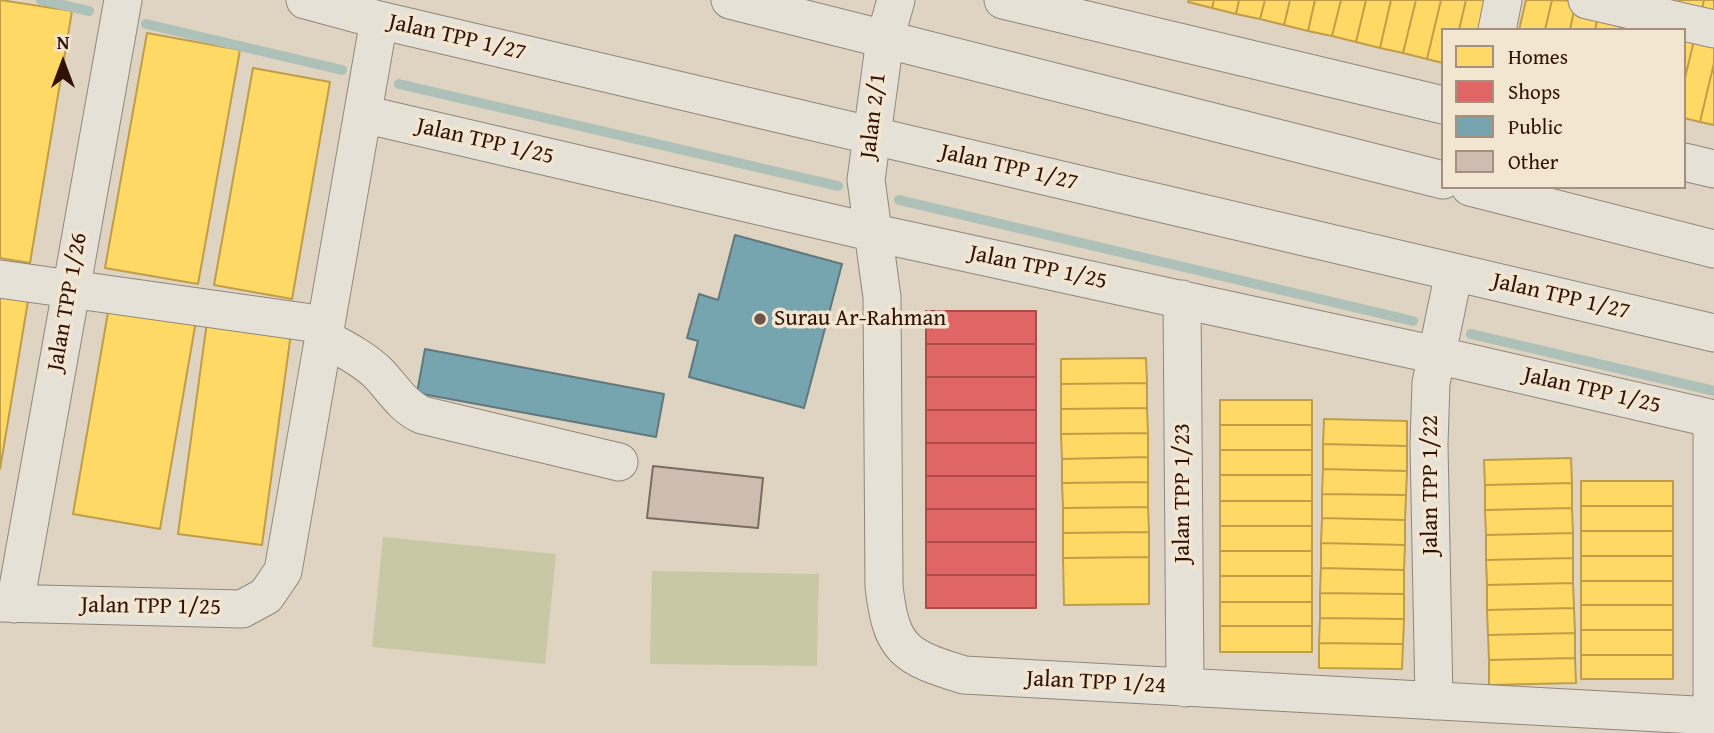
<!DOCTYPE html>
<html>
<head>
<meta charset="utf-8">
<style>
  body { margin:0 }
  #map { position:relative; width:1714px; height:733px; overflow:hidden; background:#dfd4c2; font-family:"Gentium Book Plus",serif }
  canvas { display:block }
  .legend { position:absolute; left:1441px; top:28px; width:245px; height:161px; box-sizing:border-box; background:#f2e6d0; border:2px solid #a5907f; margin:0; padding:9px 12px; list-style:none; font-size:21px; color:#311005 }
  .legend li { display:flex; align-items:center; gap:14px; height:35px }
  .legend b { width:35px; border:2px solid #a5907f }
  .north { position:absolute; left:28px; top:28px; width:70px; height:70px; -webkit-text-stroke:5px #f2e6d0; paint-order:stroke; rotate:0deg; font-size:19px; font-weight:700; line-height:28px; text-align:center; color:#311005 }
  .north::after { content:''; display:block; margin:auto; width:24px; height:32px; background:#311005; clip-path:polygon(50% 0,100% 100%,50% 72%,0 100%) }
</style>
</head>
<body>
<div id="map">
<canvas width="1714" height="733"></canvas>
<ul class="legend">
<li><b style="height:19px;background:#ffd966"></b>Homes</li>
<li><b style="height:19px;background:#e06666"></b>Shops</li>
<li><b style="height:19px;background:#76a5af"></b>Public</li>
<li><b style="height:19px;background:#cfbcb1"></b>Other</li>
</ul>
<div class="north">N</div>
</div>
<script>
const c = document.querySelector('canvas').getContext('2d');
c.lineJoin = 'round';
function paint(path, color) { c.fillStyle = color; c.fill(path, 'evenodd'); }
function strokePath(path, color, width, dash) { c.strokeStyle = color; c.lineWidth = width; c.lineCap = dash ? 'butt' : 'round'; c.setLineDash(dash || []); c.stroke(path); }
function write(font, color, halo, rows, align = 'center') {
  c.font = font + ' "Gentium Book Plus",serif'; c.lineWidth = 7; c.setLineDash([]); c.textBaseline = 'middle'; c.strokeStyle = halo; c.fillStyle = color; for (const [text, x, y, turn = 0] of rows) {
    c.save(); c.translate(x, y); c.rotate((+turn || 0) * Math.PI / 180); c.textAlign = isNaN(turn) ? turn : align; if (halo) c.strokeText(text, 0, 0); c.fillText(text, 0, 0); c.restore();
  }
}
const green = new Path2D(`
  M383,537L556,554L545,664L372,647Z
  M652,571L819,574L817,666L650,664Z`);
const homes = new Path2D(`
  M0,0L72,11L30,263L0,258Z
  M1189,0H1214L1212,8L1188,2Z
  M1214,0H1239L1236,14L1212,8Z
  M1239,0H1265L1260,19L1236,14Z
  M1265,0H1290L1284,25L1260,19Z
  M1290,0H1315L1308,31L1284,25Z
  M1315,0H1341L1332,36L1308,31Z
  M1341,0H1366L1356,42L1332,36Z
  M1366,0H1391L1380,48L1356,42Z
  M1391,0H1416L1403,53L1380,48Z
  M1416,0H1441L1427,59L1403,53Z
  M1441,0H1466L1459,30H1443V63L1427,59Z
  M1466,0H1492L1485,30H1459Z
  M1526,0H1552L1545,30H1519Z
  M1552,0L1576,1L1570,30H1545Z
  M1679,0H1704L1700,18L1676,12Z
  M1704,0H1714V21L1700,18Z
  M1576,1L1600,6L1595,30H1570Z
  M1600,6L1624,12L1620,30H1595Z
  M1697,28L1714,32V63L1700,122L1684,118V82Z
  M1697,28L1684,82V30Z
  M147,33L240,50L198,284L105,268Z
  M1714,63V125L1700,122Z
  M253,68L330,82L292,299L214,285Z
  M0,290L29,295L0,469Z
  M110,301L197,315L160,529L73,514Z
  M207,322L291,333L262,545L178,534Z
  M1146,358L1147,383L1061,384V359Z
  M1147,383V408L1061,409V384Z
  M1220,400H1312V425H1220Z
  M1147,408L1148,433L1061,434V409Z
  M1324,419L1407,421V446L1323,444Z
  M1220,425H1312V450H1220Z
  M1148,433V457L1062,459L1061,434Z
  M1323,444L1407,446V471L1323,469Z
  M1220,450H1312V475H1220Z
  M1148,457V482L1062,483V459Z
  M1571,458L1572,483L1485,485L1484,460Z
  M1323,469L1407,471L1406,495L1322,494Z
  M1220,475H1312V501H1220Z
  M1581,481H1673V506H1581Z
  M1148,482V507L1063,508L1062,483Z
  M1572,483V508L1485,510V485Z
  M1322,494L1406,495L1405,520L1322,518Z
  M1220,501H1312V526H1220Z
  M1581,506H1673V531H1581Z
  M1148,507L1149,532L1063,533V508Z
  M1572,508L1573,533L1486,535L1485,510Z
  M1322,518L1405,520V545L1321,543Z
  M1220,526H1312V551H1220Z
  M1581,531H1673V556H1581Z
  M1149,532V557L1063,558V533Z
  M1573,533V558L1486,560V535Z
  M1321,543L1405,545L1404,570L1321,568Z
  M1220,551H1312V576H1220Z
  M1581,556H1673V581H1581Z
  M1149,557V604L1064,605L1063,558Z
  M1573,558V583L1487,585L1486,560Z
  M1321,568L1404,570V594L1320,593Z
  M1220,576H1312V602H1220Z
  M1581,581H1673V605H1581Z
  M1573,583L1574,608L1487,610V585Z
  M1320,593L1404,594V619L1320,618Z
  M1220,602H1312V626H1220Z
  M1581,605H1673V630H1581Z
  M1574,608L1575,633L1488,635L1487,610Z
  M1320,618L1404,619L1403,644L1319,643Z
  M1220,626H1312V652H1220Z
  M1581,630H1673V655H1581Z
  M1575,633V658L1489,660L1488,635Z
  M1319,643L1403,644L1402,669L1319,668Z
  M1581,655H1673V679H1581Z
  M1575,658L1576,683L1489,685V660Z`);
const shops = new Path2D(`
  M926,311H1036V344H926Z
  M926,344H1036V377H926Z
  M926,377H1036V410H926Z
  M926,410H1036V443H926Z
  M926,443H1036V476H926Z
  M926,476H1036V509H926Z
  M926,509H1036V542H926Z
  M926,542H1036V575H926Z
  M926,575H1036V608H926Z`);
const public = new Path2D(`
  M735,235L842,264L804,408L689,377L698,341L687,338L699,294L718,300Z
  M425,349L664,394L656,437L417,393Z`);
const stream = new Path2D(`
  M41,0L89,11
  M146,24L342,70
  M399,84L838,186
  M899,200L1413,321
  M1471,334L1714,391`);
const building = new Path2D(`
  M653,466L763,478L758,528L647,518Z`);
const minor = new Path2D(`
  M305,0L379,20L1714,333
  M730,0L1443,180
  M896,0L885,39L866,180L882,297L884,586C891,650 905,657 964,675L1714,716
  M1003,0L1443,105
  M1587,0L1714,29
  M1497,30L1503,0
  M363,114L875,233L1436,355L1714,419
  M1684,162L1714,169
  M1470,187L1714,249
  M0,279L326,325
  M1182,299L1185,688
  M324,338C342,348 361,357 377,372C392,387 402,406 422,415L619,462
  M0,603L242,609L266,596L283,571L379,20
  M15,604L123,0
  M1434,701L1429,444L1431,383L1454,272
  M1712,716V419`);
const markers = [
  [760,319,7,"#6e5547"]
];
const streetNames = [
  ["Jalan TPP 1/27",457,38,13],
  ["Jalan 2/1",874,116,-83],
  ["Jalan TPP 1/25",485,142,13],
  ["Jalan TPP 1/27",1009,168,13],
  ["Jalan TPP 1/25",1038,268,12],
  ["Jalan TPP 1/27",1561,297,13],
  ["Jalan TPP 1/26",68,302,-80],
  ["Jalan TPP 1/25",1592,391,13],
  ["Jalan TPP 1/22",1431,485,-90],
  ["Jalan TPP 1/23",1183,493,-90],
  ["Jalan TPP 1/25",151,607,1],
  ["Jalan TPP 1/24",1096,683,3]
];
const poiNames = [
  ["Surau Ar-Rahman",774,319]
];
paint(green, '#c9c8a5');
paint(homes, '#ffd966');
strokePath(homes, '#c19d49', 2);
paint(shops, '#e06666');
strokePath(shops, '#ac4c49', 2);
paint(public, '#76a5af');
strokePath(public, '#61787c', 2);
strokePath(stream, '#aec1b8', 10);
paint(building, '#cfbcb1');
strokePath(building, '#786c62', 2);
strokePath(minor, '#91867a', 39);
strokePath(minor, '#e6e1d7', 37);
for (const [x, y, r, color] of markers) { const dot = new Path2D(); dot.arc(x, y, r, 0, 2 * Math.PI); c.fillStyle = color; c.fill(dot); strokePath(dot, '#f2e6d0', 2.5); }
write('23px', '#311005', '#f2e6d0', streetNames);
write('23px', '#311005', '#f2e6d0', poiNames, 'left');
</script>
</body>
</html>
